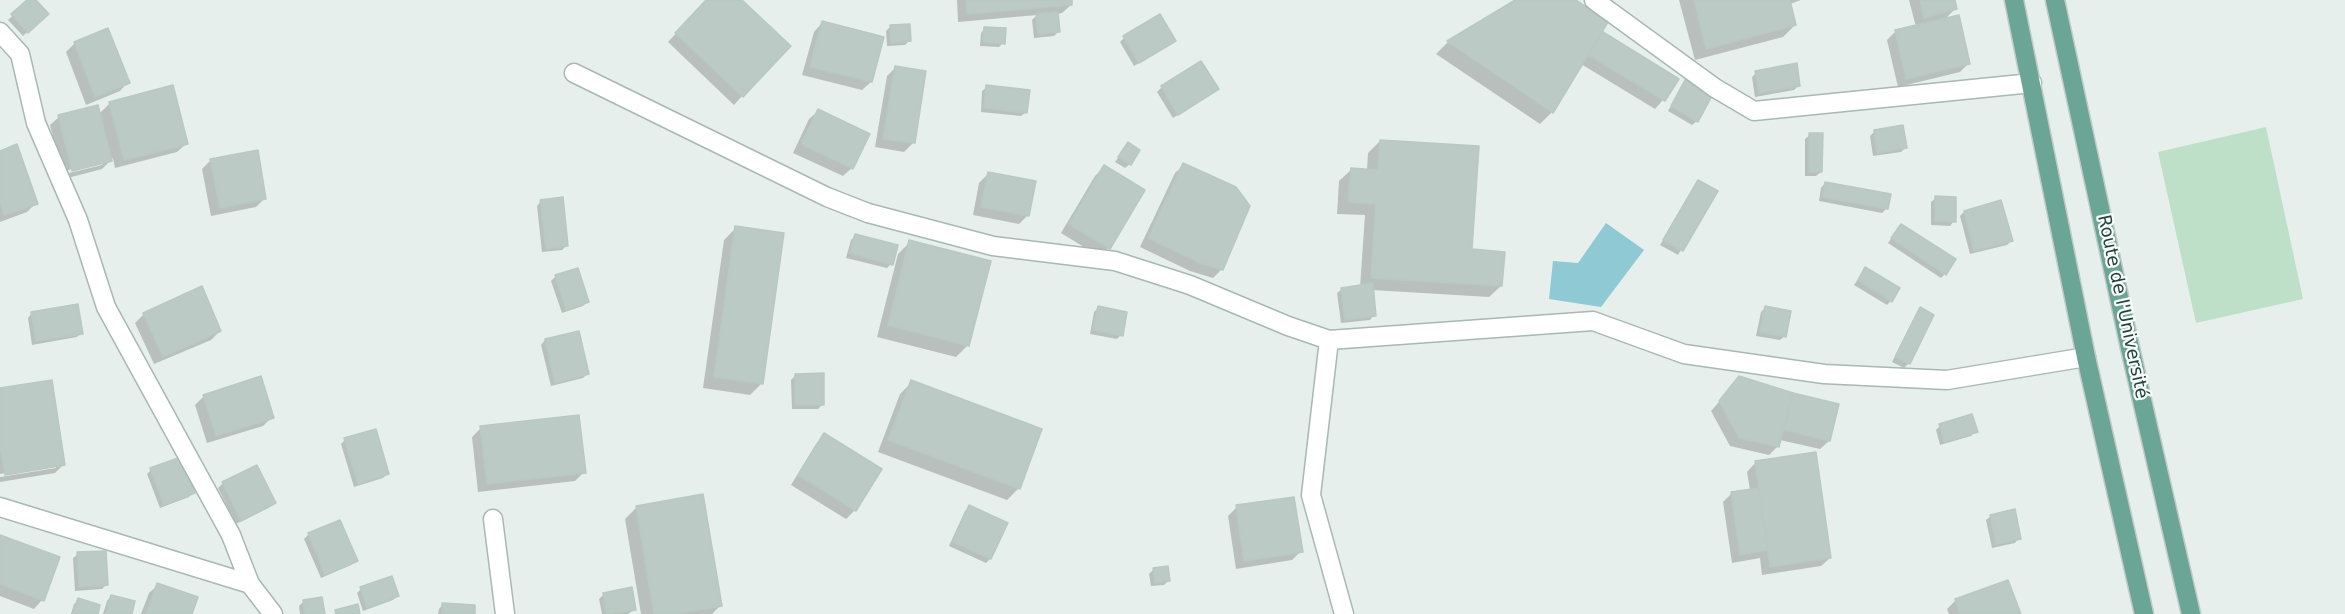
<!DOCTYPE html>
<html>
<head>
<meta charset="utf-8">
<style>
  body { margin:0 }
  canvas { display:block; background:#e6efeb }
</style>
</head>
<body>
<canvas width="2345" height="614"></canvas>
<script>
const c = document.querySelector('canvas').getContext('2d');
c.lineJoin = 'round';
function paint(path, color) { c.fillStyle = color; c.fill(path, 'evenodd'); }
function strokePath(path, color, width, dash) { c.strokeStyle = color; c.lineWidth = width; c.lineCap = dash ? 'butt' : 'round'; c.setLineDash(dash || []); c.stroke(path); }
function write(font, color, halo, rows, align = 'center') {
  c.font = font + ' "DejaVu Sans",sans-serif'; c.lineWidth = 4.5; c.setLineDash([]); c.textBaseline = 'middle'; c.strokeStyle = halo; c.fillStyle = color; for (const [text, x, y, turn = 0] of rows) {
    c.save(); c.translate(x, y); c.rotate((+turn || 0) * Math.PI / 180); c.textAlign = isNaN(turn) ? turn : align; if (halo) c.strokeText(text, 0, 0); c.fillText(text, 0, 0); c.restore();
  }
}
const green = new Path2D(`
  M2266,127L2303,299L2196,323L2158,152Z`);
const water = new Path2D(`
  M1606,223L1644,250L1601,307L1549,299L1553,261L1578,263Z`);
const shadow = new Path2D(`
  M29,0H34L47,13L23,36L8,20Z
  M707,0H740L742,96L734,105L668,42Z
  M957,0H1070L1071,5L1062,13L1057,14L1059,31L1054,36L1034,38L1032,20L1037,15L958,22Z
  M1518,0H1573L1601,32L1677,79L1663,100L1655,109L1581,64L1552,112L1540,124L1436,54L1448,42Z
  M1679,0H1801L1790,4L1795,25L1783,37L1695,60Z
  M1909,0H1953L1955,9L1944,20L1968,64L1960,72L1898,87L1887,40L1896,31L1916,27Z
  M822,23L871,82L862,90L802,75L814,32Z
  M890,27L910,40L905,45L887,46L886,31Z
  M985,28L1003,43L999,47L980,46L981,33Z
  M108,30L128,82L120,91L86,105L66,52L74,44Z
  M1124,38L1174,41L1134,66L1120,42Z
  M895,68L913,143L904,152L875,147L887,76Z
  M1756,73L1799,85L1794,90L1755,97L1752,77Z
  M1686,80L1697,121L1692,125L1668,111Z
  M987,87L1026,112L1021,116L981,112L982,91Z
  M1162,87L1212,93L1173,118L1157,92Z
  M110,103L186,144L177,152L115,168L113,158L102,169L64,179L50,125L59,117L99,114ZM102,162V165L65,174L64,171Z
  M818,111L852,168L843,176L793,153L809,119Z
  M1875,131L1905,148L1901,152L1873,156L1870,136Z
  M1810,135L1821,172L1816,176H1805V139Z
  M1380,141L1501,286L1489,297L1372,290L1374,315L1370,320L1341,323L1337,293L1342,289L1360,287L1365,215L1337,214L1339,181L1351,170H1367L1368,153Z
  M1128,144L1130,164L1125,168L1115,162Z
  M0,152L36,203L27,212L0,222Z
  M211,160L265,198L256,207L211,216L202,169Z
  M1184,165L1222,269L1213,278L1190,271L1140,247L1175,173Z
  M1104,167L1143,191L1108,248L1100,257L1061,233L1095,176Z
  M988,174L1028,215L1019,224L973,215L979,183Z
  M1699,182L1716,191L1678,255L1660,245Z
  M1825,183L1887,208L1882,213L1819,201L1821,188Z
  M1936,198L1954,221L1950,226L1931,225V202Z
  M541,201L567,245L562,250L542,252L537,206Z
  M1964,212L2011,241L2007,245L1970,254L1960,216Z
  M736,228L762,383L750,395L703,388L724,240Z
  M1897,230L1945,274L1941,278L1888,243Z
  M855,236L891,264L887,268L846,258L851,240Z
  M910,242L968,345L956,357L877,337L898,254Z
  M1865,269L1891,301L1887,305L1854,285Z
  M577,270L587,302L583,306L562,313L551,281L555,277Z
  M1098,308L1121,335L1117,339L1090,334L1094,312Z
  M1765,308L1785,336L1780,340L1756,336L1761,312Z
  M1920,309L1909,363L1904,368L1892,362L1916,314Z
  M32,313L81,333L77,337L32,345L28,318Z
  M144,314L220,331L211,340L154,364L135,323Z
  M545,340L587,374L583,378L551,386L541,345Z
  M796,375L822,405L818,409H792L791,380Z
  M1740,378L1838,405L1829,441L1820,449L1780,440L1778,446L1769,455L1730,446L1711,411Z
  M912,382L1019,488L1007,500L878,452L900,394Z
  M0,390L64,464L55,473L0,482V477L56,468V465L0,474Z
  M204,396L272,417L263,426L207,443L195,405Z
  M1940,426L1976,431L1971,436L1940,445L1936,430Z
  M481,428L584,472L575,481L478,492L472,437Z
  M824,435L855,510L846,519L791,485L816,444Z
  M345,440L387,474L383,478L354,487L341,444Z
  M1755,463L1830,558L1821,566L1762,575L1760,558L1732,563L1723,502L1732,493L1750,490L1747,472Z
  M151,470L193,492L189,497L160,508L147,474Z
  M223,483L275,502L270,507L236,524L218,488Z
  M637,507L720,606L712,614H641L625,519Z
  M970,507L990,559L986,563L949,546L965,511Z
  M1237,507L1301,551L1292,560L1236,569L1228,516Z
  M1991,516L2019,538L2015,543L1992,548L1986,520Z
  M339,522L356,561L351,565L321,578L304,539L308,535Z
  M0,536L42,600L34,609L0,596Z
  M78,554L106,585L102,589L75,591L73,558Z
  M1154,569L1168,581L1164,585L1151,586L1149,574Z
  M158,585L191,614H141L149,593Z
  M361,589L397,596L393,600L363,611L357,593Z
  M604,594L635,609L628,614H602L599,599Z
  M111,596L130,614H103L107,601Z
  M79,600L96,614H71L74,604Z
  M1956,600L2019,614H1949L1947,609Z
  M303,602L324,614H300L299,606Z
  M443,604L473,614H438L439,609Z`);
const building = new Path2D(`
  M27,0H36L49,14L28,33L11,14Z
  M706,0H742L791,46L743,97L675,33Z
  M966,0H1072V5L967,14Z
  M1515,0H1576L1608,22L1553,113L1447,41Z
  M1694,0H1790L1796,25L1706,49Z
  M1920,0H1955L1957,9L1924,18Z
  M1058,12L1060,32L1038,34L1036,14Z
  M1160,14L1176,41L1139,63L1123,36Z
  M1959,15L1970,64L1906,79L1895,30Z
  M822,21L884,37L872,82L810,67Z
  M910,24L911,41L891,43L890,25Z
  M984,27L1006,28L1005,44L983,42Z
  M108,28L130,83L95,97L74,42Z
  M1603,32L1679,79L1665,101L1588,55Z
  M1201,61L1219,89L1178,115L1161,86Z
  M1797,63L1800,86L1759,93L1755,71Z
  M895,66L926,71L915,143L883,139Z
  M1686,78L1713,94L1698,122L1671,106Z
  M173,85L188,144L124,160L109,102Z
  M986,85L1030,90L1027,113L984,108Z
  M98,105L112,161L72,171L58,115Z
  M818,109L870,134L853,169L801,144Z
  M1903,125L1907,148L1877,153L1874,130Z
  M1809,133H1823L1822,172H1809Z
  M1380,140L1479,146L1472,249L1505,252L1502,286L1371,278L1376,204L1348,202L1351,168L1378,170Z
  M1128,142L1140,150L1131,165L1118,157Z
  M17,144L38,204L4,215L0,202V151Z
  M258,150L266,199L220,208L210,159Z
  M1183,163L1236,187L1250,206L1223,270L1200,263L1148,238Z
  M1104,165L1145,190L1110,249L1069,224Z
  M988,172L1036,181L1029,216L981,207Z
  M1698,180L1718,191L1683,251L1663,240Z
  M1825,182L1891,194L1888,209L1822,197Z
  M1935,196L1956,197V222L1935,221Z
  M563,197L568,246L546,249L540,200Z
  M2001,200L2013,241L1974,251L1964,211Z
  M1901,224L1956,259L1946,275L1891,238Z
  M735,226L784,233L763,384L714,377Z
  M855,234L898,245L893,265L850,253Z
  M909,240L991,261L969,346L888,325Z
  M1865,267L1900,288L1892,302L1858,280Z
  M578,268L589,302L566,310L555,275Z
  M1373,283L1376,316L1345,320L1341,288Z
  M202,286L221,331L163,357L143,313Z
  M78,304L83,334L36,341L31,312Z
  M1098,306L1127,312L1123,336L1093,330Z
  M1765,306L1791,311L1786,337L1760,332Z
  M1920,307L1934,315L1910,364L1895,357Z
  M579,331L589,374L555,383L545,339Z
  M824,373V405H795V374Z
  M261,376L274,418L216,436L203,395Z
  M1739,376L1793,393L1779,447L1739,438L1719,401Z
  M52,380L65,465L5,475L0,447V388Z
  M911,380L1042,429L1020,489L888,440Z
  M1793,393L1839,404L1830,441L1784,430Z
  M1972,414L1978,432L1945,442L1939,424Z
  M579,415L586,473L487,484L480,426Z
  M376,429L389,474L358,484L344,438Z
  M824,433L882,469L856,511L798,475Z
  M1816,452L1831,558L1770,567L1755,461Z
  M181,457L195,493L164,505L150,468Z
  M257,465L276,503L241,521L222,482Z
  M1759,488L1768,550L1740,555L1731,492Z
  M703,494L722,606L677,614H654L636,506Z
  M1294,497L1303,552L1244,561L1236,505Z
  M969,505L1008,523L991,559L953,542Z
  M2015,509L2021,539L1996,544L1990,515Z
  M340,520L358,561L325,575L308,533Z
  M0,535L60,557L44,601L0,584Z
  M106,551L108,585L79,587L77,552Z
  M1168,566L1170,581L1155,583L1153,568Z
  M392,576L399,596L367,608L360,587Z
  M2008,580L2021,614H1960L1955,599Z
  M157,583L198,597L192,614H146Z
  M632,587L636,610L607,614L603,593Z
  M111,595L135,601L132,614H106Z
  M322,597L325,614H305L303,600Z
  M78,598L100,605L98,614H73Z
  M442,603L475,605V614H442Z
  M358,604L360,614H336L335,610Z`);
const minor = new Path2D(`
  M1594,0L1715,88L1754,111L2032,83
  M0,32L20,54L36,123L78,220L106,307L231,535L250,584L273,614
  M574,73L827,197L868,213L993,246L1115,261L1190,285L1288,326L1329,340L1593,321L1684,354L1824,374L1947,380L2086,357
  M1329,340L1311,495L1344,614
  M0,507L250,584
  M493,519L505,614`);
const major = new Path2D(`
  M2014,0L2086,357L2144,614
  M2055,0L2130,348L2191,614`);
const streetNames = [
  ["Route de l'Université",2122,307,78]
];
paint(green, '#bfe0c8');
paint(water, '#8ec9d4');
paint(shadow, '#0003');
paint(building, '#bbcac4');
strokePath(building, '#b8c9c2', 1.5);
strokePath(minor, '#a8b8b2', 21);
strokePath(major, '#c2cac8', 21);
strokePath(minor, '#fff', 18);
strokePath(major, '#6aa596', 18);
write('18px', '#24423a', '#f7fbf9', streetNames);
</script>
</body>
</html>
